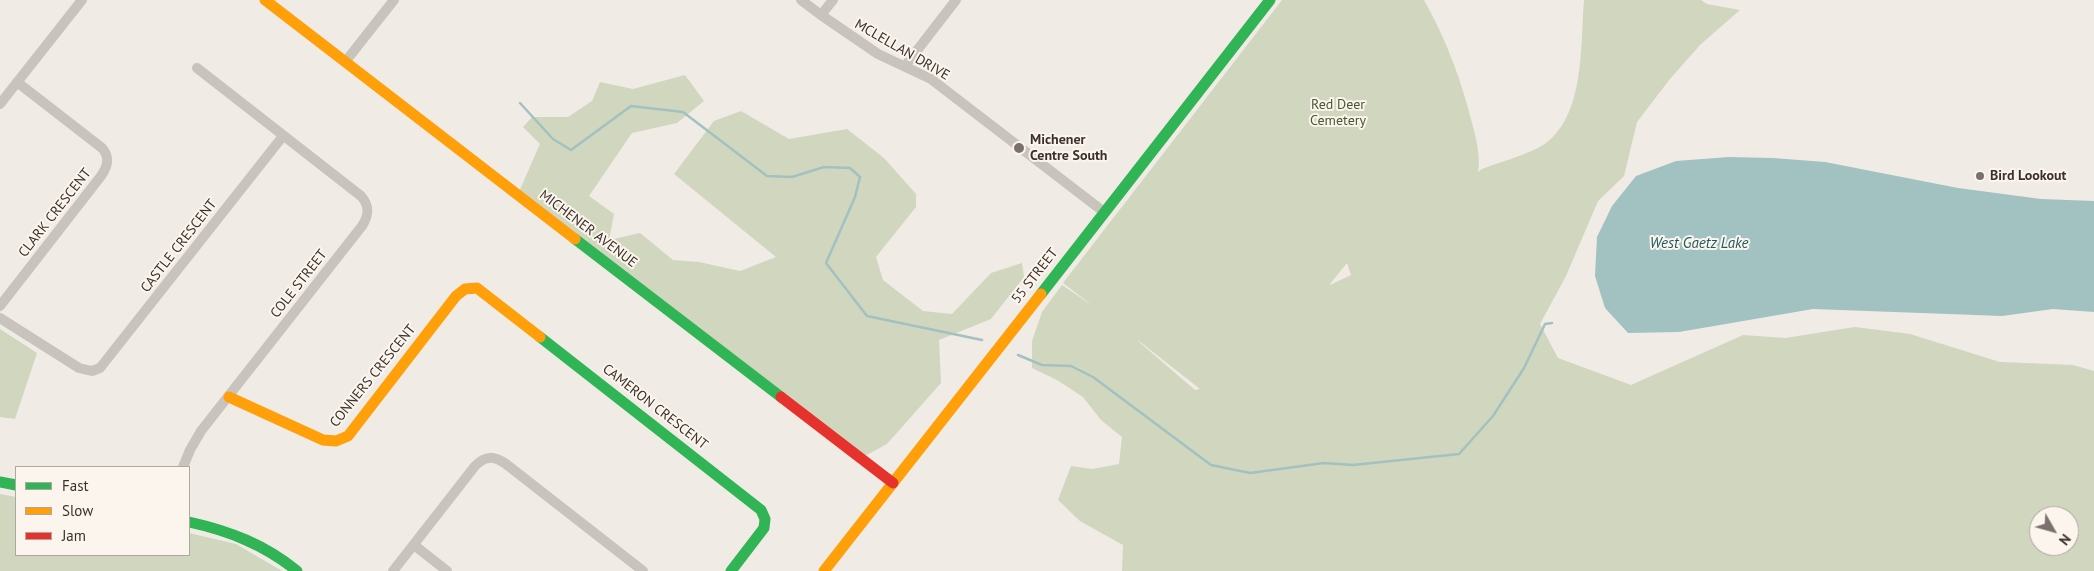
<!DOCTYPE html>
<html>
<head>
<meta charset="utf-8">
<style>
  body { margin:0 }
  #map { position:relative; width:2094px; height:571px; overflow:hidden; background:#f0ebe5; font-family:"PT Sans",sans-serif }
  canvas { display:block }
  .legend { position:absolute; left:15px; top:466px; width:175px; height:90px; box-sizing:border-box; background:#fbf5ee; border:1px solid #aea6a0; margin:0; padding:6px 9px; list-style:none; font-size:15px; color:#3b302b }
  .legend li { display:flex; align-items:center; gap:10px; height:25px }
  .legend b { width:25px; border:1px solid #aea6a0 }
  .north { position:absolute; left:2029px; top:506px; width:50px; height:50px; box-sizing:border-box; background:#fbf5ee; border:1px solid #aea6a0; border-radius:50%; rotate:128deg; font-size:14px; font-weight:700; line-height:20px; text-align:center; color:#3b302b }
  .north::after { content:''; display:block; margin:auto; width:18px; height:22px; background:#7a716c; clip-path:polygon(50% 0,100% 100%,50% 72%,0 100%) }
</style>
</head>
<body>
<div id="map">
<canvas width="2094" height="571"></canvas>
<ul class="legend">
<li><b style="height:6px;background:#30b455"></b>Fast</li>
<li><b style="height:6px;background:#ff9f0a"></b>Slow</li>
<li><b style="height:6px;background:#e5322d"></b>Jam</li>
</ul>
<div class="north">N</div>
</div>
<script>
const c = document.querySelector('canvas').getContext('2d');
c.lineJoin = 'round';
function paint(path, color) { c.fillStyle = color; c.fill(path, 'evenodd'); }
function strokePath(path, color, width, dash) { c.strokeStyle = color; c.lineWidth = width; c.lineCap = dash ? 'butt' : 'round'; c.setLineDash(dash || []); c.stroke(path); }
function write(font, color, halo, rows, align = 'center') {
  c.font = font + ' "PT Sans",sans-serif'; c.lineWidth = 4; c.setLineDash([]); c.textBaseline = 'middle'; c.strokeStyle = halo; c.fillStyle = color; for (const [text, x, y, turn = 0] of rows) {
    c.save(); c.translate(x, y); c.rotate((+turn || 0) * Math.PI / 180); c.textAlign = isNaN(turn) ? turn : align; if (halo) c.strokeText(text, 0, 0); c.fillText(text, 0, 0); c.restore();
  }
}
const green = new Path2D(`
  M1282,0H1424C1446,39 1461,79 1472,123C1476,138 1481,156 1478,172L1482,169C1500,162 1519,157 1536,149C1586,125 1580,47 1584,0H1701L1707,4L1740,10L1700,45L1670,79L1637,122L1624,176L1598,201L1566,276L1540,324L1558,358L1631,385L1743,335L1785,338L1855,327L1910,334L2000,362L2073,365L2094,371V571H1122L1123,545L1080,521L1058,500L1071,466L1092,469L1119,464L1122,437L1101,420L1083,397L1057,380L1032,368V341L1042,312L1062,285L1093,306L1063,283ZM1347,263L1351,275L1330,285V284ZM1138,341H1139L1200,389L1195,390ZM2039,516H2069V546H2039Z
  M685,75L704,101L677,123L632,133L589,196L614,214L609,240L640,233L673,260L699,262L740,271L776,257L674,174L714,121L741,111L789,139L847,129L884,158L916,194V207L876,257L883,280L923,311L952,314L991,273L1022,263L1024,277L991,319L939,340L941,383L887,444L861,458L518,194L540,144L523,127L532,117H568L592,101L600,82L633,89Z
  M0,329L37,353L15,419L0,417Z
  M0,494L16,497V555H189V533L236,544L282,571H0Z`);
const water = new Path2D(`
  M1729,157L1773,158L1825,162L1958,188L2041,199L2094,201V312L2053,309L2002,316L1813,309L1679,332L1628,333L1605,308L1595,276L1597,237L1612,206L1636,176L1676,161Z`);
const stream = new Path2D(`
  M520,103L553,139L571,150L631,106L683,112L767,176L792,177L824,167L850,168L860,177L855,197L826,263L867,316L982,340
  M1018,355L1042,365L1071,366L1093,377L1211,465L1250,473L1324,463L1353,465L1459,454L1493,416L1524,368L1545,324L1552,323`);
const street = new Path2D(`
  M801,0L821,15
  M833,0L821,15L878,54L931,79L1104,212
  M345,62L394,0
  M905,66L956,0
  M0,104L82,0
  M0,306L101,176C108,166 110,157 102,148L17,82
  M0,318L79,368L92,371L100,368L283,136
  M183,467L190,450L201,431L362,226C369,215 370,206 361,196L197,68
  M414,545L447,571
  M393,571L475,466C486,455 494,456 506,464L643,571`);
const fast = new Path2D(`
  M575,239L781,397
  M1041,294L1270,0
  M540,337L761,510L765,519L764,528L731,571
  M0,482L16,485
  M189,522C230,531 265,545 297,571`);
const slow = new Path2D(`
  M265,0L575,239
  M229,397L323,440L336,441L348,436L456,296L465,289L477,288L540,337
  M824,571L1041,294`);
const jam = new Path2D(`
  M781,397L893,483`);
const markers = [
  [1019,148,6,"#7a716c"],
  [1980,176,5,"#7a716c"]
];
const streetNames = [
  ["MCLELLAN DRIVE",902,50,30],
  ["CLARK CRESCENT",55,213,-52],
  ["MICHENER AVENUE",588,229,37],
  ["CASTLE CRESCENT",179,246,-52],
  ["55 STREET",1035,276,-52],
  ["COLE STREET",299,284,-52],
  ["CONNERS CRESCENT",373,376,-51],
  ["CAMERON CRESCENT",655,407,38]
];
const parkNames = [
  ["Red Deer",1338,105],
  ["Cemetery",1338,121]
];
const poiNames = [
  ["Michener",1030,140],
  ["Centre South",1030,156],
  ["Bird Lookout",1990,176]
];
const waterNames = [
  ["West Gaetz Lake",1699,244]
];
paint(green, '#d1d6bf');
paint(water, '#a1c2c1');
strokePath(stream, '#a1c2c1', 2.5);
strokePath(street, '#c9c3be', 10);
strokePath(fast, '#30b455', 11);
strokePath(slow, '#ff9f0a', 11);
strokePath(jam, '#e5322d', 11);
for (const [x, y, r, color] of markers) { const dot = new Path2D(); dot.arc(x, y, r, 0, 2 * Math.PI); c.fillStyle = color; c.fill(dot); strokePath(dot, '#fbf5ee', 2); }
write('14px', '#3b302b', '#fbf5ee', streetNames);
write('14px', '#4a5a2e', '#fbf5ee', parkNames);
write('bold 14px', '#3b302b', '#fbf5ee', poiNames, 'left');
write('italic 15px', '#1f5a5e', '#fbf5ee', waterNames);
</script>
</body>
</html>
